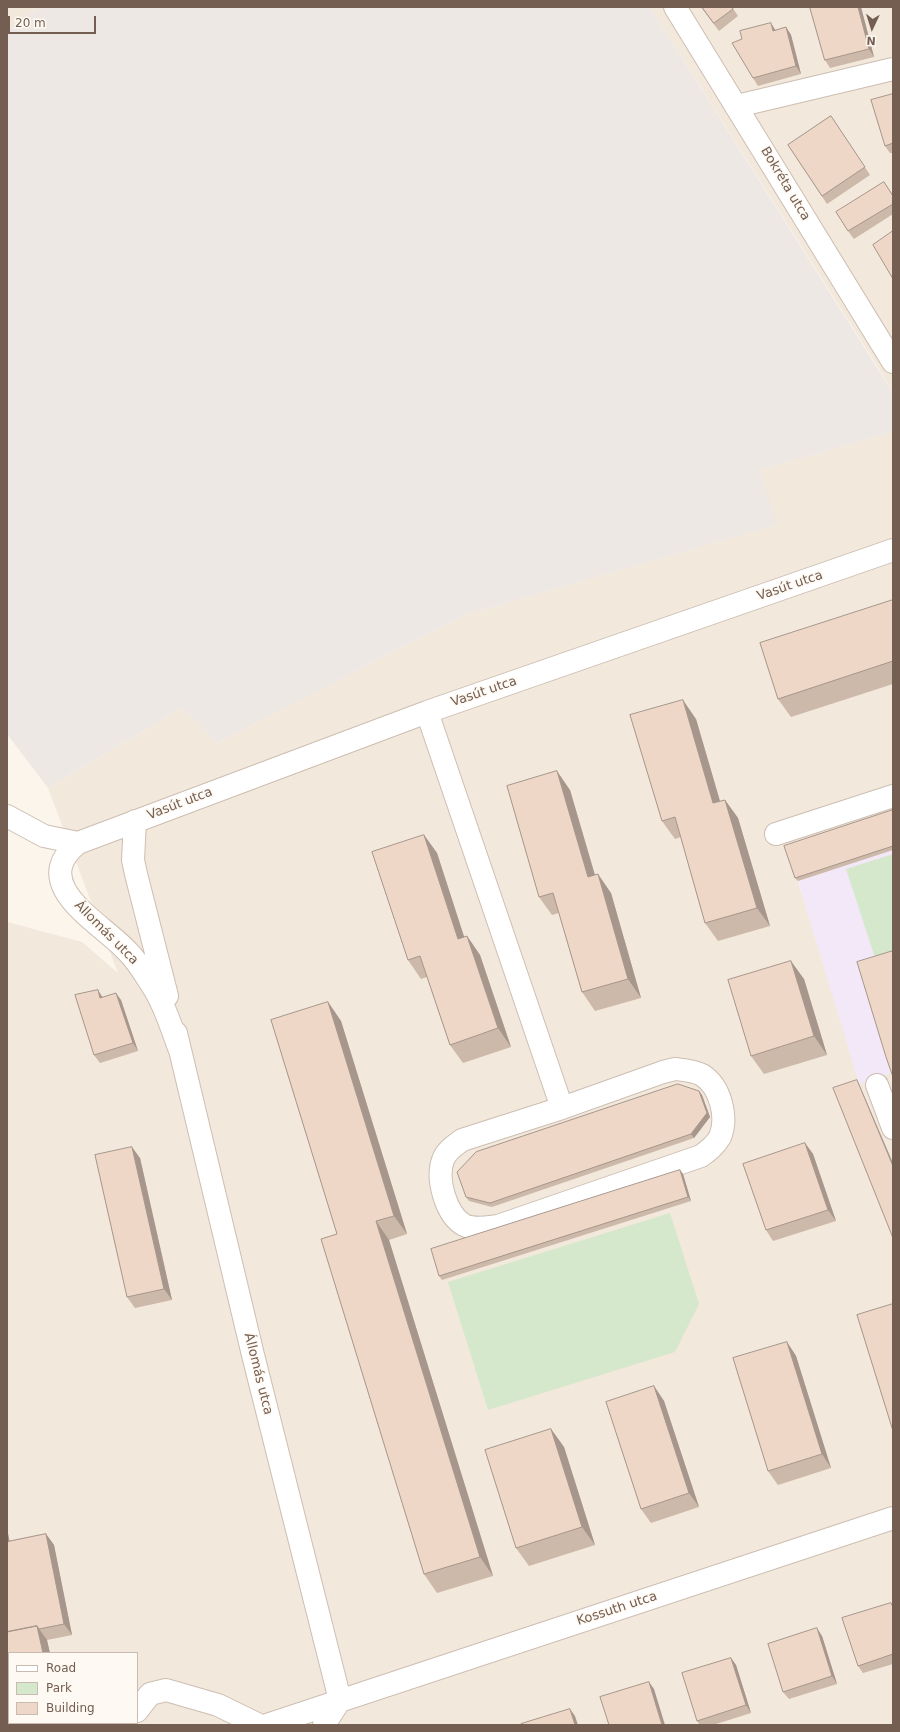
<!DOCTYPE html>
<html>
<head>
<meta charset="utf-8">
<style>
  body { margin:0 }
  #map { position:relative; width:900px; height:1732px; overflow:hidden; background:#fbf5ec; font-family:"DejaVu Sans",sans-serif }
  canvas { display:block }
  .frame { position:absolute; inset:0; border:8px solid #745e51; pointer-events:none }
  .legend { position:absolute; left:8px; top:1652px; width:130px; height:72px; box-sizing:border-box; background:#fef9f2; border:1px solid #c7bbb2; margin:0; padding:5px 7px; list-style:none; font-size:12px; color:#745e51 }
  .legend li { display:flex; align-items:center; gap:8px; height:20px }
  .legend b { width:20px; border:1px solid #c7bbb2 }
  .north { position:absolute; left:852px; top:8px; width:40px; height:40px; -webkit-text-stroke:3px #fef9f2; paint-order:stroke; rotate:184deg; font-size:11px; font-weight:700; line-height:16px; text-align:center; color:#745e51 }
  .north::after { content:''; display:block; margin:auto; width:14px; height:18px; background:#745e51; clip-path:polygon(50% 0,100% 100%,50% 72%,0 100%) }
  .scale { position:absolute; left:8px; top:16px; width:88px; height:18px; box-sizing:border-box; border:2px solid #745e51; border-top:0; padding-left:5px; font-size:12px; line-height:14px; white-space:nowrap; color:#745e51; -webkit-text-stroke:3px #fef9f2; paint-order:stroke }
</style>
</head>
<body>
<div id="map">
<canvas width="900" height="1732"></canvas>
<div class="frame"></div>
<ul class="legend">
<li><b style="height:5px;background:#fff"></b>Road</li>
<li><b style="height:11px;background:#d6e8cb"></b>Park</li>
<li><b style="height:11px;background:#eed7c6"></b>Building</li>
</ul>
<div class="north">N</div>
<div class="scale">20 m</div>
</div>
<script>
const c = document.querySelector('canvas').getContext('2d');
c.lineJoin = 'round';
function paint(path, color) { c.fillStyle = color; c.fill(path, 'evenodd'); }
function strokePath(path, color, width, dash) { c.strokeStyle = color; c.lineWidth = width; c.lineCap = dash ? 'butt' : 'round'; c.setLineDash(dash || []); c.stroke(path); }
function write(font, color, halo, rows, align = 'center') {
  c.font = font + ' "DejaVu Sans",sans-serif'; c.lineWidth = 3; c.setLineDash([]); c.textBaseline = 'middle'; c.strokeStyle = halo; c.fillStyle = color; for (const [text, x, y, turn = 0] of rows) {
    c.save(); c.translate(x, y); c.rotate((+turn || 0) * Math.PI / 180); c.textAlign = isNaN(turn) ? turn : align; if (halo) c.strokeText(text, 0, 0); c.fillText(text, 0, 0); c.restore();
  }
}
const residential = new Path2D(`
  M7,7H39L7,31Z
  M650,7H893V393L879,369Z
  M893,432V850L798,882L860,1083L893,1072V1725H21L20,1723H137V1653H9L7,1663V922L82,942L118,973L48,788L182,708L217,743L465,615L776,525L760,470Z`);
const industrial = new Path2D(`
  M39,7H650L893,393V432L760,470L777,525L465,615L217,743L182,708L48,788L7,734V31Z`);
const education = new Path2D(`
  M893,850V1072L859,1084L798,881Z`);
const green = new Path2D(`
  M893,854V969L880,973L846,869Z
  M670,1213L699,1304L675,1352L488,1410L448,1282Z`);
const minor = new Path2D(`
  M675,7L893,362
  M737,106L893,69
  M427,712L562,1108
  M7,816L44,836L78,843
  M135,821L133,860L136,874L167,996
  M776,834L893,796
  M176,1033L253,1355L340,1700
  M179,1048C170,1023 162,998 146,976C141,968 135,959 128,952C102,923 26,885 78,843L427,712L893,550
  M675,1069C684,1070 695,1071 702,1075C721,1087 728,1118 720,1137C715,1146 708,1151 701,1156L498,1226C488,1227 474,1230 464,1225C446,1215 436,1179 443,1160C446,1151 454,1146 462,1140L562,1108L663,1072Z
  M877,1085L893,1128
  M137,1711L150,1694L166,1690L218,1705L259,1725
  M267,1725L893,1518
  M324,1725L340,1700`);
const wall = new Path2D(`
  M701,7H732L738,16L719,31Z
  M810,7H861L874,57L830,68L825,60Z
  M786,27L791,35L801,74L758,86L753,78L776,30Z
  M893,94V153H890L885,146Z
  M831,116L870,175L827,204L788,145Z
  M884,182L893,195V214L854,239L848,231Z
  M893,600V684L791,717L778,699Z
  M696,719L720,801L725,800L738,818L770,926L718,941L705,923L681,837L675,839L662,821Z
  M570,790L595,875L611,893L641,998L595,1011L582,992L559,913L552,915L539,897Z
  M893,810V850L798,881L795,878Z
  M424,835L437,853L464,937L467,936L480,955L511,1047L463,1063L450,1045L427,977L421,979L408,960Z
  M804,979L827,1055L764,1074L751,1056Z
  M102,997L121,1000L138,1051L100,1063L94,1055Z
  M328,1002L341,1021L407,1234L389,1240L493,1576L437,1593L424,1574L337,1234Z
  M699,1091L702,1095L710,1117L694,1138L492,1207L469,1201L466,1197Z
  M805,1143L813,1154L836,1221L773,1241L766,1230Z
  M140,1158L172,1300L135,1308L127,1297Z
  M680,1170L683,1174L691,1201L442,1280L439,1276Z
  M787,1342L796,1356L831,1468L778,1485L768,1471Z
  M654,1386L664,1401L699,1507L651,1523L641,1509Z
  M551,1429L564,1447L595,1545L529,1566L516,1548Z
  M46,1534L54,1545L72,1635L47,1640L64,1725L10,1541Z
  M893,1605V1664L863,1673L858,1666Z
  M822,1636L837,1684L789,1699L783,1692Z
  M731,1658L736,1665L751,1713L713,1725H700L697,1721Z`);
const shadedWall = new Path2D(`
  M858,7H861L874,57L869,49Z
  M771,23L776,31H773Z
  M786,27L791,35L801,74L796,66Z
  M683,700L696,719L726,822L713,803Z
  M557,771L570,790L601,896L588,877Z
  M725,800L738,818L770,926L757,908Z
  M424,835L437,853L471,958L458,939Z
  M598,874L611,893L641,998L628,979Z
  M467,936L480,955L511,1047L498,1028Z
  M791,961L804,979L827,1055L814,1036Z
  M98,990L103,998H100Z
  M116,993L121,1000L138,1051L133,1043Z
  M328,1002L341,1021L407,1234L394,1216Z
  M857,1080L859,1084L893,1163V1166Z
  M699,1091L702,1095L710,1117L694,1138L691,1134Z
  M805,1143L813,1154L836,1221L828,1210Z
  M132,1147L140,1158L172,1300L164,1289Z
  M680,1170L683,1174L691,1201L688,1197Z
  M376,1221L389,1240L493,1576L480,1557Z
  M787,1342L796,1356L831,1468L822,1454Z
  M654,1386L664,1401L699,1507L689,1493Z
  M551,1429L564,1447L595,1545L582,1527Z
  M7,1528L12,1553L7,1546Z
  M46,1534L54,1545L72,1635L64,1624Z
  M37,1626L47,1640L50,1653H43Z
  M817,1628L822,1636L837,1684L832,1676Z
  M731,1658L736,1665L751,1713L746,1705Z
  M649,1682L654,1689L665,1725H662Z
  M570,1709L575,1716L578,1725H575Z
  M57,1723H64V1725H57Z`);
const building = new Path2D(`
  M702,7H732L733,9L714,23Z
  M810,7H858L869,49L825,60Z
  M771,23L773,31L786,27L796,66L753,78L732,43L742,39L740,31Z
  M893,94V143L885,146L871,100Z
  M831,116L865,167L822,196L788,145Z
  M884,182L893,196V204L848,231L836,212Z
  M893,231V279L873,245Z
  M893,600V661L778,699L760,643Z
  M683,700L713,803L725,800L757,908L705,923L675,817L662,821L630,715Z
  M557,771L588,877L598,874L628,979L582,992L553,893L539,897L507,786Z
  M893,810V846L795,878L784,846Z
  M424,835L458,939L467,936L498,1028L450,1045L420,956L408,960L372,852Z
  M893,951V1077L886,1057L857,962Z
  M791,961L814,1036L751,1056L728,980Z
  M98,990L100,998L116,993L133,1043L94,1055L75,995Z
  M328,1002L394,1216L376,1221L480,1557L424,1574L321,1239L337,1234L271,1020Z
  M857,1080L893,1166V1238L833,1088Z
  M678,1084L699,1091L707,1113L691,1134L490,1203L466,1197L457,1172L476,1152Z
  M805,1143L828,1210L766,1230L743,1164Z
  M132,1147L164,1289L127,1297L95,1155Z
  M680,1170L688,1197L439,1276L431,1249Z
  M893,1304V1431L857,1315Z
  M787,1342L822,1454L768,1471L733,1358Z
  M654,1386L689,1493L641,1509L606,1402Z
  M551,1429L582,1527L516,1548L485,1450Z
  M46,1534L64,1624L39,1629L37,1626L7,1632V1542Z
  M891,1603L893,1607V1654L858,1666L842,1618Z
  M37,1626L43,1653H9V1687L7,1677V1632Z
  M817,1628L832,1676L783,1692L768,1644Z
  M731,1658L746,1705L697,1721L682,1673Z
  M7,1677L9,1687V1723H16L17,1725H7Z
  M649,1682L662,1725H609L600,1697Z
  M570,1709L575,1725H521V1724Z
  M16,1723H57V1725H17Z`);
const streetNames = [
  ["Bokréta utca",785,184,59],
  ["Vasút utca",790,586,-19],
  ["Vasút utca",484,692,-19],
  ["Vasút utca",180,804,-21],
  ["Állomás utca",106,933,45],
  ["Állomás utca",258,1374,76],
  ["Kossuth utca",617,1609,-18]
];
paint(residential, '#f2e8db');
paint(industrial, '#ede8e4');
paint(education, '#f2e8f8');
paint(green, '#d6e8cb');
strokePath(minor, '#cdbeb2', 24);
strokePath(minor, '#fff', 22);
paint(wall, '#cdb9aa');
paint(shadedWall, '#a7968b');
paint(building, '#eed7c6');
strokePath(building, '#a7968b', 1);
write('13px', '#745e51', '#fef9f2', streetNames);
</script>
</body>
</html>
